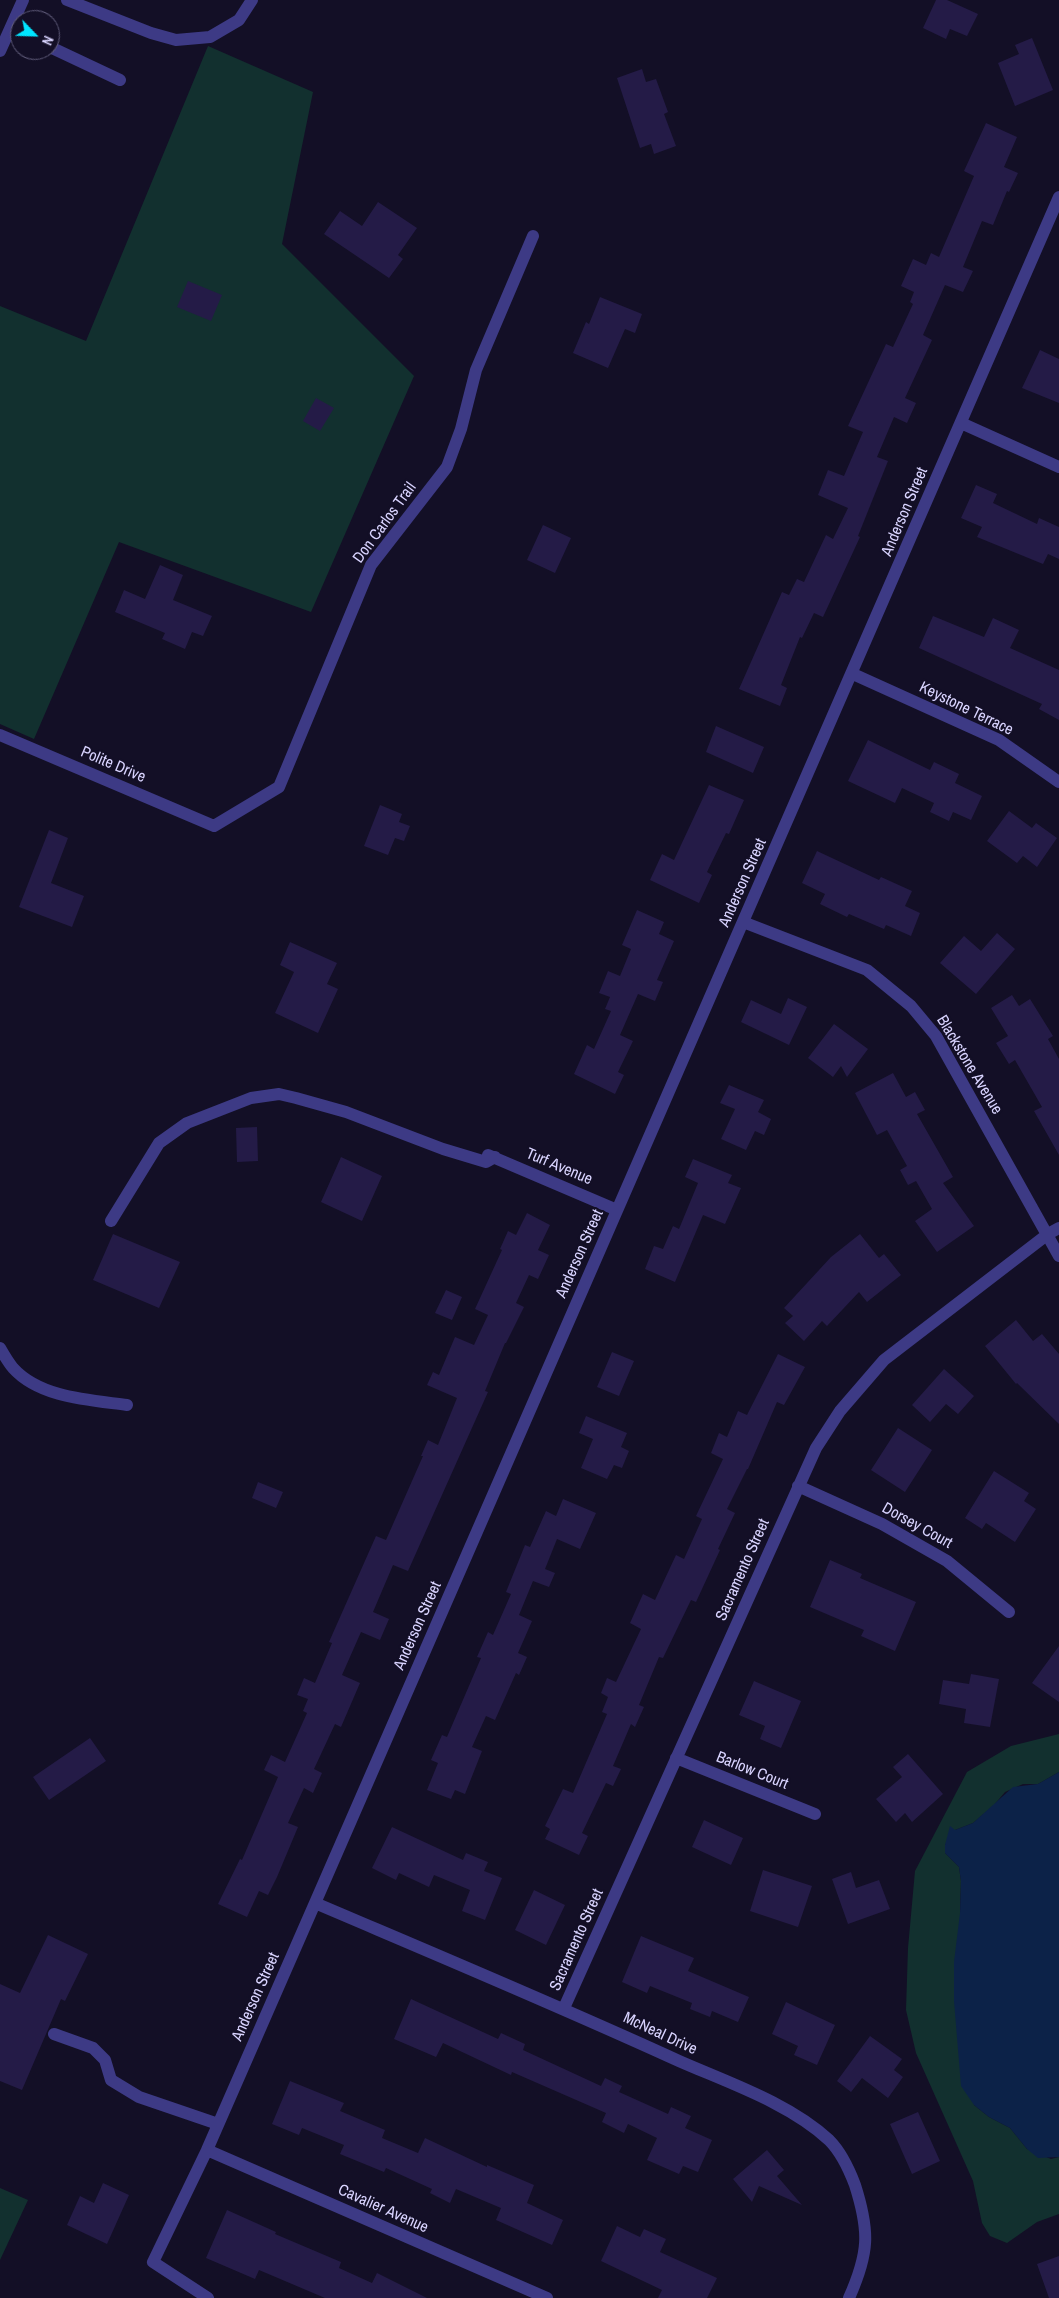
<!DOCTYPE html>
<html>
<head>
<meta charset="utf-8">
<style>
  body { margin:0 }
  #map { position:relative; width:1059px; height:2298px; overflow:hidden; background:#130f26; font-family:"Archivo Narrow",sans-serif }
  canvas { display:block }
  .north { position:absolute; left:10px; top:10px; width:50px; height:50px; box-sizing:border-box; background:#130f26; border:1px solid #625e7d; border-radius:50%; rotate:114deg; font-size:14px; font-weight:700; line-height:20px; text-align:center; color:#d9d4ff }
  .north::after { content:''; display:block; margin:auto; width:18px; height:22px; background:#00e5ff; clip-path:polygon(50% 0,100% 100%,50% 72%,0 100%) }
</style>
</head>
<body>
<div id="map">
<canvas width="1059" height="2298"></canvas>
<div class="north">N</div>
</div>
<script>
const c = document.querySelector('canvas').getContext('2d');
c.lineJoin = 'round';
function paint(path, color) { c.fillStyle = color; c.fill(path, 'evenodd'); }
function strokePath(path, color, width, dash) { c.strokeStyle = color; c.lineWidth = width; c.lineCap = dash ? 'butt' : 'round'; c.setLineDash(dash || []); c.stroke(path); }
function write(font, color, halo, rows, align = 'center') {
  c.font = font + ' "Archivo Narrow",sans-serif'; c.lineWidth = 4.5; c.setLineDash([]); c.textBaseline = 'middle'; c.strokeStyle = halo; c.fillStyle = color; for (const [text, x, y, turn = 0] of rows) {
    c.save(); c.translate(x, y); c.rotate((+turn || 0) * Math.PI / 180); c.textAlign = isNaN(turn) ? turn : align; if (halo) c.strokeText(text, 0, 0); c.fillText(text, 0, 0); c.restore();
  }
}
const green = new Path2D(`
  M208,46L313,92L282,244L414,376L311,612L119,542L34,739L0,724V306L86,341Z
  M1059,1734V1772L1038,1784H1023L1005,1792L994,1805L973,1823L955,1830L945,1845V1853L959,1867L961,1881L960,1913L974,2105L989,2117L1010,2128L1027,2149L1051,2159L1059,2157V2214L1037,2222L1007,2243L990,2236L982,2223L973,2181L916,2053L906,2010L908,1948L915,1871L967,1772L1011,1746Z
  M0,2188L28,2200L0,2260Z`);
const water = new Path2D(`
  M1059,1772V2157L1038,2158L1027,2149L1010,2128L989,2117L974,2105L961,2086L954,2001V1962L960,1913L961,1881L959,1867L945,1853V1845L950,1826L955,1830L973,1823L1013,1787L1038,1784Z`);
const building = new Path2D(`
  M936,0H947L978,14L967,36L950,29L946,39L923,28Z
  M1032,38L1053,90L1015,106L998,63L1019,54L1015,45Z
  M642,69L646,82L656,79L668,112L664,114L676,146L654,154L651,144L640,148L617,78Z
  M986,123L1017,137L1004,167L1018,173L1009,192L1007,191L993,225L982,221L963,267L973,271L963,292L945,285L923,335L932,340L905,398L916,403L907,423L894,417L877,457L888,461L858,536L860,537L823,617L814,613L802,638L800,637L781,685L787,688L780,706L739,689L782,592L789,595L797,579L804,582L826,535L833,539L848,508L818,495L828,470L844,476L863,432L848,426L886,344L893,347L913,304L910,302L914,292L901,286L913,259L926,265L931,253L939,257L974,176L964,171Z
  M378,202L417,228L398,255L403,259L389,278L324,234L340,211L362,226Z
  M188,281L222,295L211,321L177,307Z
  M600,297L642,314L635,333L625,329L608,368L573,353L586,322L589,324Z
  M1040,350L1059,359V403L1022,388Z
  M316,398L334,408L320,431L303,421Z
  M976,485L997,494L993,503L1037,524L1039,518L1059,527V559L1048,554L1043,564L977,537L982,527L961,518Z
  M543,525L571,538L555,573L527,560Z
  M160,565L183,575L173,600L212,616L203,636L192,632L185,649L162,639L165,633L115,612L124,590L145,599Z
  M933,616L984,637L993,618L1019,630L1010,648L1059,670V720L1039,709L1042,704L919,648Z
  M716,726L764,747L753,773L706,752Z
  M868,740L930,770L934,762L959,774L955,783L982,796L971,820L953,812L949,821L930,812L934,803L902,788L895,803L848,781Z
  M709,785L744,800L729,834L726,833L707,872L712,875L699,903L650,880L662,854L674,860Z
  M380,805L402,814L399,822L410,826L404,841L395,838L388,855L364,846Z
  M1009,811L1032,828L1036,823L1057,838L1037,867L1023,856L1017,863L987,841Z
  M49,830L68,838L51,883L84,896L72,927L19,907Z
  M817,851L879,880L881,877L912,891L905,906L920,913L911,936L886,925L884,929L849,914L847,917L820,904L825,894L802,883Z
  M637,910L664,922L659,934L674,941L657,980L663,982L655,1001L638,994L620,1035L633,1041L618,1072L624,1075L615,1094L574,1074L587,1045L594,1049L611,1011L605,1009L610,997L599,993L608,971L620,976L631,949L622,945Z
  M997,933L1015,949L976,994L940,963L964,936L981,951Z
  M290,942L337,963L327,984L338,989L318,1033L275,1013L294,972L280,965Z
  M1012,995L1019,1006L1030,999L1053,1036L1048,1039L1059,1059V1155L1034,1111L1042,1107L1015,1060L1009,1064L996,1043L1008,1036L991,1008Z
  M788,998L807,1007L789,1045L741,1022L751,1000L781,1014Z
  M834,1024L868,1049L847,1077L841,1066L833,1077L808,1058Z
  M893,1073L906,1097L915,1092L925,1110L917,1114L953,1177L943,1183L974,1226L937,1252L915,1221L932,1209L916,1181L908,1185L900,1170L907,1166L887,1130L877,1135L855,1093Z
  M729,1085L764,1100L758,1112L771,1119L764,1135L755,1131L746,1150L721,1139L735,1109L720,1103Z
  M257,1127L258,1161L237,1162L236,1128Z
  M341,1157L382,1176L362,1221L321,1202Z
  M693,1159L732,1175L728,1183L741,1188L725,1224L703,1215L675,1282L645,1269L654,1246L663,1249L673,1226L679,1229L698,1183L685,1177Z
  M527,1213L550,1225L538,1250L549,1255L538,1279L529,1275L516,1303L524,1307L506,1343H505L485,1391L488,1392L408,1571L393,1565L373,1612L389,1619L380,1640L361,1632L342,1675L360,1683L341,1727L335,1724L314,1769L322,1773L313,1793L304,1788L288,1823L298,1827L277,1877L268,1895L259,1891L247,1917L218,1904L240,1859L242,1860L278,1777L264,1770L271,1755L285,1762L307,1713L303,1711L308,1699L297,1695L304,1678L315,1683L332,1643L329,1642L376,1536L386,1540L423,1456H421L428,1440L438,1445L457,1398L427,1385L433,1372L439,1375L455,1337L474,1345L488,1315L475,1309L502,1250L500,1249L508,1231L516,1235Z
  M113,1234L180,1262L159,1308L93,1280Z
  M860,1234L879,1258L884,1254L901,1275L867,1302L859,1292L827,1326L822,1321L804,1341L785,1323L793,1316L784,1308L831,1257Z
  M446,1290L462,1297L452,1320L435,1313Z
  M1016,1320L1033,1341L1042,1334L1059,1354V1424L1017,1383L1016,1384L985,1346Z
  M612,1352L634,1361L619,1396L597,1387Z
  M778,1354L805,1367L784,1405L777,1402L748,1469H747L727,1509L735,1513L718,1549L720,1550L696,1602L691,1600L663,1658L659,1657L639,1705L644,1707L635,1727L631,1724L613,1766L621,1769L613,1786L606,1783L582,1833L588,1836L579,1855L545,1839L550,1829L545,1826L563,1789L573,1793L607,1714L602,1712L608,1697L601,1693L607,1678L616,1682L641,1629L630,1623L643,1594L655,1600L676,1555L684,1559L702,1519L696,1516L723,1459L711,1453L719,1433L727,1437L738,1411L747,1415Z
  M944,1369L974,1396L958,1414L946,1404L930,1422L912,1405Z
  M586,1416L627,1433L621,1447L629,1451L622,1468L614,1465L607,1479L581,1468L593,1439L579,1433Z
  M898,1428L932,1450L905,1492L871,1470Z
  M994,1471L1029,1493L1024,1501L1036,1509L1015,1542L986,1523L982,1529L965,1518Z
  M258,1482L283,1492L276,1508L252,1498Z
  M563,1499L596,1513L580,1549L557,1539L545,1569L555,1573L549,1587L533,1581L519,1615L532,1621L518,1653L527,1657L519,1675L516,1673L495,1720L486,1716L472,1747L482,1751L465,1794L455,1790L451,1799L427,1790L438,1763L431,1760L442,1735L447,1737L481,1658L477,1657L488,1632L493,1635L511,1594L506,1592L525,1545L530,1547L546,1511L556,1516Z
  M830,1560L862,1574L860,1578L916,1602L895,1651L861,1636L864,1630L810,1607Z
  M1059,1646V1702L1032,1683Z
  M971,1674L999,1679L990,1727L964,1723L966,1709L939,1704L943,1680L969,1684Z
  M754,1681L801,1701L781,1748L760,1739L765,1726L739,1715Z
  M90,1738L106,1761L49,1800L33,1777Z
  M908,1754L943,1794L912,1822L905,1813L896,1822L876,1799L902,1777L893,1767Z
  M704,1820L743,1838L731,1865L692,1847Z
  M392,1827L463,1860L466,1853L488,1862L484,1871L502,1878L485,1920L462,1911L470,1890L434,1875L429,1887L399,1873L396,1880L372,1868Z
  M763,1870L812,1886L798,1927L750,1911Z
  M851,1872L856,1888L879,1880L890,1909L848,1924L832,1879Z
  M534,1890L565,1905L546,1945L515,1930Z
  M48,1935L88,1954L65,2001L61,1999L22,2090L0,2081V1984L20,1993Z
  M641,1936L694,1958L688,1971L749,1997L738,2022L712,2011L710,2017L690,2009L692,2003L650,1986L647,1993L622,1982Z
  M411,1999L498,2039L501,2033L525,2044L523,2050L601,2086L605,2078L622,2086L619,2092L668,2114L671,2107L691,2116L685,2128L712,2140L698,2172L683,2166L679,2174L647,2160L657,2138L628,2124L624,2133L602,2122L606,2113L512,2072L511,2075L443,2043L436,2057L394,2039Z
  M786,2002L835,2025L817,2065L794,2055L798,2046L772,2034Z
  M870,2036L902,2059L894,2070L903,2077L888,2098L862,2078L851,2092L837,2081Z
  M290,2081L344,2103L340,2111L385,2130L382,2138L418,2153L425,2138L487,2167V2165L534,2185L527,2203L563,2220L552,2245L496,2220L501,2208L456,2189L450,2203L430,2193L432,2189L386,2168L384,2172L340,2154L344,2145L302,2128L299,2135L272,2124Z
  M918,2112L940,2161L912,2174L890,2124Z
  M767,2150L784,2170L777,2176L802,2205L759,2186L752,2202L733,2179Z
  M103,2183L129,2195L107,2244L67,2225L80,2196L94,2203Z
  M227,2210L276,2232L275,2234L341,2262L339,2268L372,2283L377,2273L427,2298H325L259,2270L255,2279L206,2258Z
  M617,2226L640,2237L644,2229L666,2239L660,2252L717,2278L707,2298H658L662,2290L601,2261Z
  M1059,2256V2298H1049L1037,2264Z`);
const minor = new Path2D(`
  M67,0L151,33L176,40L210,37L239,20L252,0
  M50,47L120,80
  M0,51L23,0
  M961,423L1059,467
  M853,674L999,740L1059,782
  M0,735L214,826L279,787L371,565L447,467L461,429L476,370L533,236
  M743,922L867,970L911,1006L936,1036L1059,1256
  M488,1155L617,1210
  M111,1221L159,1143L187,1123L251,1098L279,1094L296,1098L346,1112L443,1149L486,1162L495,1157
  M0,1348C4,1355 8,1362 13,1368C40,1398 90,1400 127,1405
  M798,1486L882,1524L947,1561L1009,1612
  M676,1758L815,1814
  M315,1903C437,1955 559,2006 679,2061C729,2083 789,2103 829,2140C842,2153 849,2169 855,2185C870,2232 869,2253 849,2298
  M564,2008L816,1448L840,1411L884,1360L1048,1234L1059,1228
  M54,2034L93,2048L105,2060L111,2080L139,2097L218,2124
  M207,2150L547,2298
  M208,2298L153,2262L207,2150L315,1903L1059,197`);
const streetNames = [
  ["Anderson Street",905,512,-67],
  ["Don Carlos Trail",385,523,-54],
  ["Keystone Terrace",966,709,26],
  ["Polite Drive",113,765,23],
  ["Anderson Street",743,883,-66],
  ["Blackstone Avenue",969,1065,59],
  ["Turf Avenue",559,1167,23],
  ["Anderson Street",580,1254,-66],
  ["Dorsey Court",917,1526,29],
  ["Sacramento Street",743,1570,-66],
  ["Anderson Street",418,1626,-66],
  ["Barlow Court",752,1771,22],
  ["Sacramento Street",577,1940,-66],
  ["Anderson Street",256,1997,-66],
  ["McNeal Drive",660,2034,25],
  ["Cavalier Avenue",383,2209,24]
];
paint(green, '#12302f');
paint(water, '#0c2248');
paint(building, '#241b47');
strokePath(minor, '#3d3a85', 12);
write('16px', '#d9d4ff', '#130f26', streetNames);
</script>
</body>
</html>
